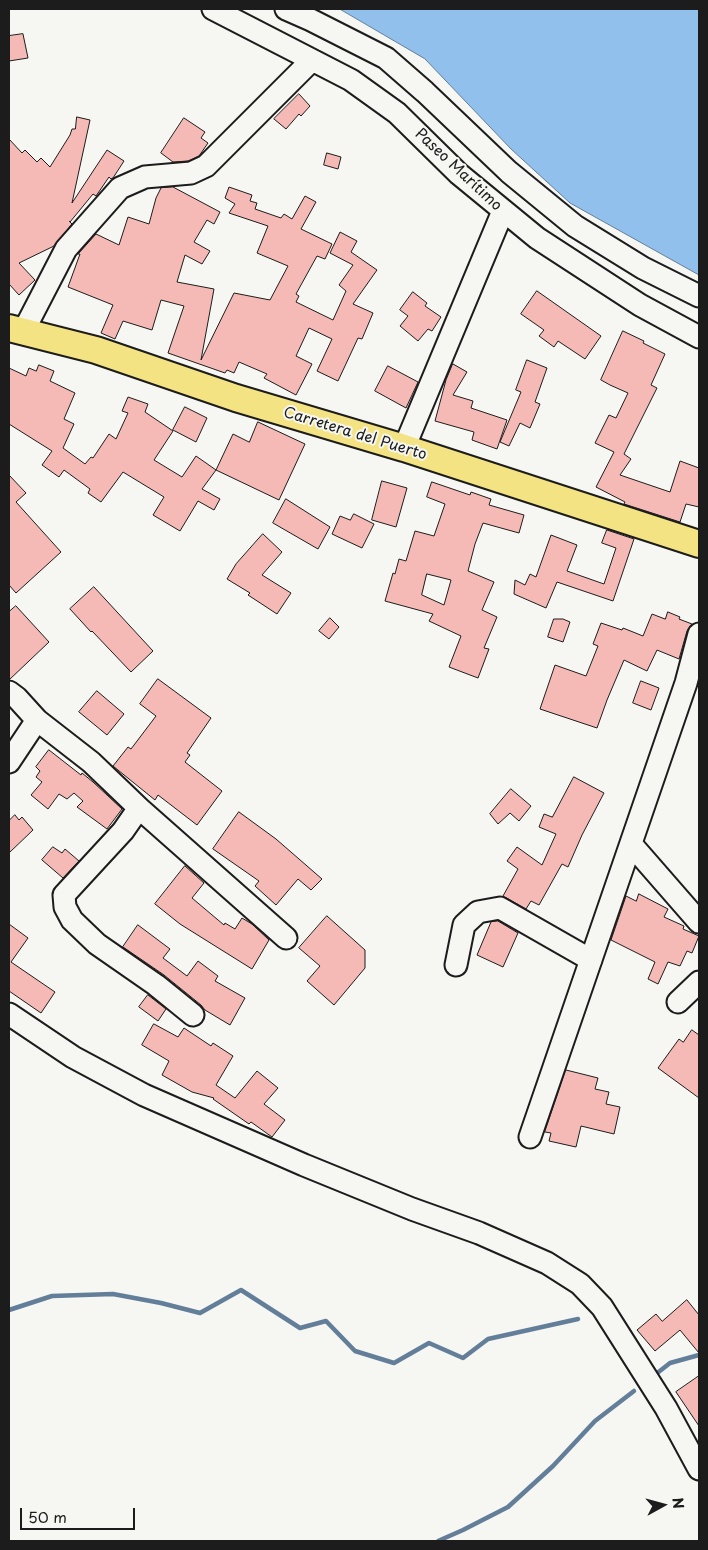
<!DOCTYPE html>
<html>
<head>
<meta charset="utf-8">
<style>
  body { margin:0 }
  #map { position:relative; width:708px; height:1550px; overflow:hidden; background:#f6f6f2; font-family:"Playpen Sans",sans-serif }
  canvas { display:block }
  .frame { position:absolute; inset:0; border:10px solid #1c1c1c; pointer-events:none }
  .north { position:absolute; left:638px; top:1480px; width:50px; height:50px; -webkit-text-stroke:4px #f6f6f2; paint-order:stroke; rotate:83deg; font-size:14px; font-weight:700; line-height:20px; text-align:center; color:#1c1c1c }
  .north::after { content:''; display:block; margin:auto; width:18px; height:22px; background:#1c1c1c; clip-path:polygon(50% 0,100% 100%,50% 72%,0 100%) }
  .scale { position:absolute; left:20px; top:1508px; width:115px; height:22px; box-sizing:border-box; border:2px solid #1c1c1c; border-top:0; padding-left:6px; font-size:15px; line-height:18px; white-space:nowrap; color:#1c1c1c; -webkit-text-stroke:4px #f6f6f2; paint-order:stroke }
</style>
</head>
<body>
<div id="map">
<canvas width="708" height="1550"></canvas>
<div class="frame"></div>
<div class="north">N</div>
<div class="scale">50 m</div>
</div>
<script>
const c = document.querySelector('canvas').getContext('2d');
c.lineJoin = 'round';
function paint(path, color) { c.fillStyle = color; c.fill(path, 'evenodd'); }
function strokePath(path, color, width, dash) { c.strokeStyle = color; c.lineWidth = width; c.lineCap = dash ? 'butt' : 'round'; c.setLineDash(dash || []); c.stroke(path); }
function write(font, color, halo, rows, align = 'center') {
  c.font = font + ' "Playpen Sans",sans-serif'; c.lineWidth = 4; c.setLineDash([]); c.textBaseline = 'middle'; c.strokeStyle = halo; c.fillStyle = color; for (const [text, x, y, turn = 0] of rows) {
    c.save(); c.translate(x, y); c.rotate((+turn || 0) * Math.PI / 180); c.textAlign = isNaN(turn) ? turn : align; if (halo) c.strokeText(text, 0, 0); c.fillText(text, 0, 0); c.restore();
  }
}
const water = new Path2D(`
  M340,9H699V275L570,203L511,149L425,59Z`);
const stream = new Path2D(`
  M9,1310L52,1296L113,1294L161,1303L200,1313L241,1290L300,1328L326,1321L355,1351L394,1363L429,1343L463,1358L488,1339L578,1319
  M656,1374L670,1363L699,1355
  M438,1541L463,1530L508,1507L553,1466L595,1421L634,1391`);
const building = new Path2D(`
  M23,34L28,58L9,61V36Z
  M299,94L310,106L301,116L299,114L286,129L274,119Z
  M77,117L90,120L72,203L107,150L124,161L113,178L111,179L109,177L96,196L93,194L70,222L69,221L72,224L54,246L19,263L35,280L19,295L9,284V139L22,153L25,150L37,162L41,158L50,167L70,135L72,129H75Z
  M184,118L205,132L201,138L208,143L199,156L188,161L173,162L161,153Z
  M327,153L341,157L338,169L324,165Z
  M173,187L220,212L214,224L207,220L194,242L210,251L202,264L185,255L177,282L214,289L201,360L234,293L270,300L288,266L257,253L268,226L229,213L235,204L225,198L229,187L252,195L250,201L257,203L255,209L281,218L284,214L292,219L305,196L316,202L301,229L332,244L325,259L317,256L296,294L299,296L296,302L333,320L346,291L339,285L353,265L330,253L340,232L357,241L351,252L377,270L353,304L373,313L362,339L358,338L338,381L317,371L332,339L309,328L296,356L312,364L296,395L264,378L267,374L239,362L234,373L227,370L225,373L168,353L184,306L161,300L152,330L123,321L115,339L101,333L113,305L68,287L80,254H78L96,234L119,245L128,217L149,224L156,198L161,188Z
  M537,291L601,336L585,359L558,341L554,347L539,336L544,330L521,314Z
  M413,292L427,303L425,306L441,317L432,331L428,329L418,341L400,326L408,316L400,310Z
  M623,331L644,341L643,343L665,354L651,385L657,388L624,454L631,459L620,475L670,492L680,461L699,468V507L686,504L680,522L624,504L625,502L596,487L614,452L595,443L609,415L616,418L628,393L610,385L601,380Z
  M527,360L547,368L535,402L540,404L530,428L520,423L509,446L500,442L521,392L516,390Z
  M453,364L467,372L453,395L473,401L471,408L507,420L497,449L472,440L474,432L435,421L446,380Z
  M39,365L54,371L50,381L75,393L64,419L74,424L63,448L85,464L91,457L93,458L109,434L116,439L128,413L122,411L128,397L148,404L145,412L173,431L154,460L182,477L196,456L216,470L202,489L220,499L214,510L198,501L180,531L153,515L164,497L123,472L101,502L88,493L90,489L64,470L59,477L42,465L52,451L9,424V368L26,376L29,368L36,371Z
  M388,366L418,382L406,408L375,391Z
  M185,407L207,418L196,442L173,430Z
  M258,422L305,444L279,500L216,470L233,434L249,442Z
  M9,475L26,493L16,502L61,552L16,593L9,585Z
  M382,481L407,488L396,527L372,520Z
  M432,482L470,495L471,492L491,499L489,505L524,515L519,533L483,523L475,544L468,571L494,582L482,610L497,617L484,648L489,649L478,678L449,667L461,636L429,621L433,614L385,601L393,573L395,574L399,559L406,561L415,531L434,536L445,504L427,497ZM427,574L451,580L444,605L422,595Z
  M286,499L330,527L318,549L273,523Z
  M354,514L374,524L362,548L332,534L340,516L350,520Z
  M607,530L634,539L613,601L557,582L546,608L514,594L515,580L525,585L530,574L536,577L551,535L577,545L567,571L604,584L616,548L602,543Z
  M263,534L282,552L262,575L291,593L277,614L248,595L250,593L227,579L236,564Z
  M94,587L153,651L131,672L92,631L91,632L70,609Z
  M16,606L49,642L9,680V612Z
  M668,612L680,617L679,619L692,624L687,631L679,659L657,650L647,671L624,660L607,700L597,728L540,709L555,665L586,676L598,646L593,644L601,623L622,630L623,628L643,636L652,614L665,619Z
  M330,618L339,627L329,639L319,631Z
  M554,619H563L570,622L563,642L548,637Z
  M158,679L211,718L187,753L190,755L185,762L222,791L197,825L158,795L155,800L113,766L128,747L131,749L156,716L140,704Z
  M641,681L659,688L651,710L633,703Z
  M97,691L124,714L107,735L79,712Z
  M49,750L81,775L82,773L93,782L122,809L107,829L77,807L83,801L74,793L67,799L59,794L48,809L31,795L42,782L36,777L40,771L36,767Z
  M574,777L604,793L582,835L568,867L562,864L539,905L531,901L526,909L503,896L518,869L507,861L517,847L542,865L556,834L539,827L544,814L552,817Z
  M511,789L531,806L519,821L510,813L498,824L490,814Z
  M239,812L276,839L322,879L311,890L298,879L276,905L255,886L259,881L213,849Z
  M15,815L19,820L22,817L33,830L9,853V821Z
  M53,847L62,853L65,849L79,861L63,878L42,860Z
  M185,866L204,883L192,898L224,925L225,923L235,929L242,918L252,924L269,940L252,969L180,924L155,904Z
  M639,894L668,909L664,917L684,926L683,929L699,936L692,953L687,951L680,966L668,962L658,984L648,979L655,962L611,940L626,896L636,901Z
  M327,916L365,950V968L334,1005L307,981L320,966L299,948Z
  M498,921L518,933L503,967L477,955L491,922Z
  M9,924L28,938L11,962L55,992L41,1013L9,991Z
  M138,925L170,949L163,958L187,976L198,961L218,976L215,981L245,998L230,1025L205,1010L201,1005L164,975L123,947Z
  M148,995L166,1009L158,1021L139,1007Z
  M154,1024L178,1037L184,1028L211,1046L213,1043L233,1056L216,1085L235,1098L257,1071L278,1088L264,1104L285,1120L272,1137L251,1122L249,1124L213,1099L214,1098L192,1092L162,1075L169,1061L142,1045Z
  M692,1030L699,1035V1098L658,1068L679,1039L683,1042Z
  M566,1070L598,1078L595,1089L609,1092L606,1104L620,1107L614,1134L581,1126L576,1147L549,1141L551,1133L545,1132Z
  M687,1300L699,1315V1353L680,1330L655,1351L637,1330L656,1314L662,1321Z
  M699,1376V1426L676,1392Z`);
const minor = new Path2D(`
  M213,9L351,80L397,113L459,174L537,238L640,305L699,337
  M286,9L311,20L386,58L425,92L509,172L575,226L643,268L699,296
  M23,332L66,249L120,188L145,177L191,173L206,166L312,60
  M404,448L503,211
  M9,692L17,698L37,720L91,762L139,808L123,831L64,895L65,907L72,920L97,944L156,985L193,1015
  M9,762L37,720
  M139,808L286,938
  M631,844L699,922
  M456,965L464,925L478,912L500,908L591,960
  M678,1002L699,982
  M9,1014L73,1057L144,1095L304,1165L412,1209L479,1233L547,1263L580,1284L602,1307L666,1408L699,1469
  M530,1137L686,683L699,634`);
const major = new Path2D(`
  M9,328L96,350L236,398L404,448L699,544`);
const streetNames = [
  ["Paseo Marítimo",458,170,43],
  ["Carretera del Puerto",355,434,17]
];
paint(water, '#92c0ec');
strokePath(water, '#637e99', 1);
strokePath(stream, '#637e99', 4.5);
paint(building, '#f6bab6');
strokePath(building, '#1c1c1c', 1);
strokePath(minor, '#1c1c1c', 25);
strokePath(major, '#1c1c1c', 30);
strokePath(minor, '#f6f6f2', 21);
strokePath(major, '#f4e382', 26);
write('15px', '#1c1c1c', '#f6f6f2', streetNames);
</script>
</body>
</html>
